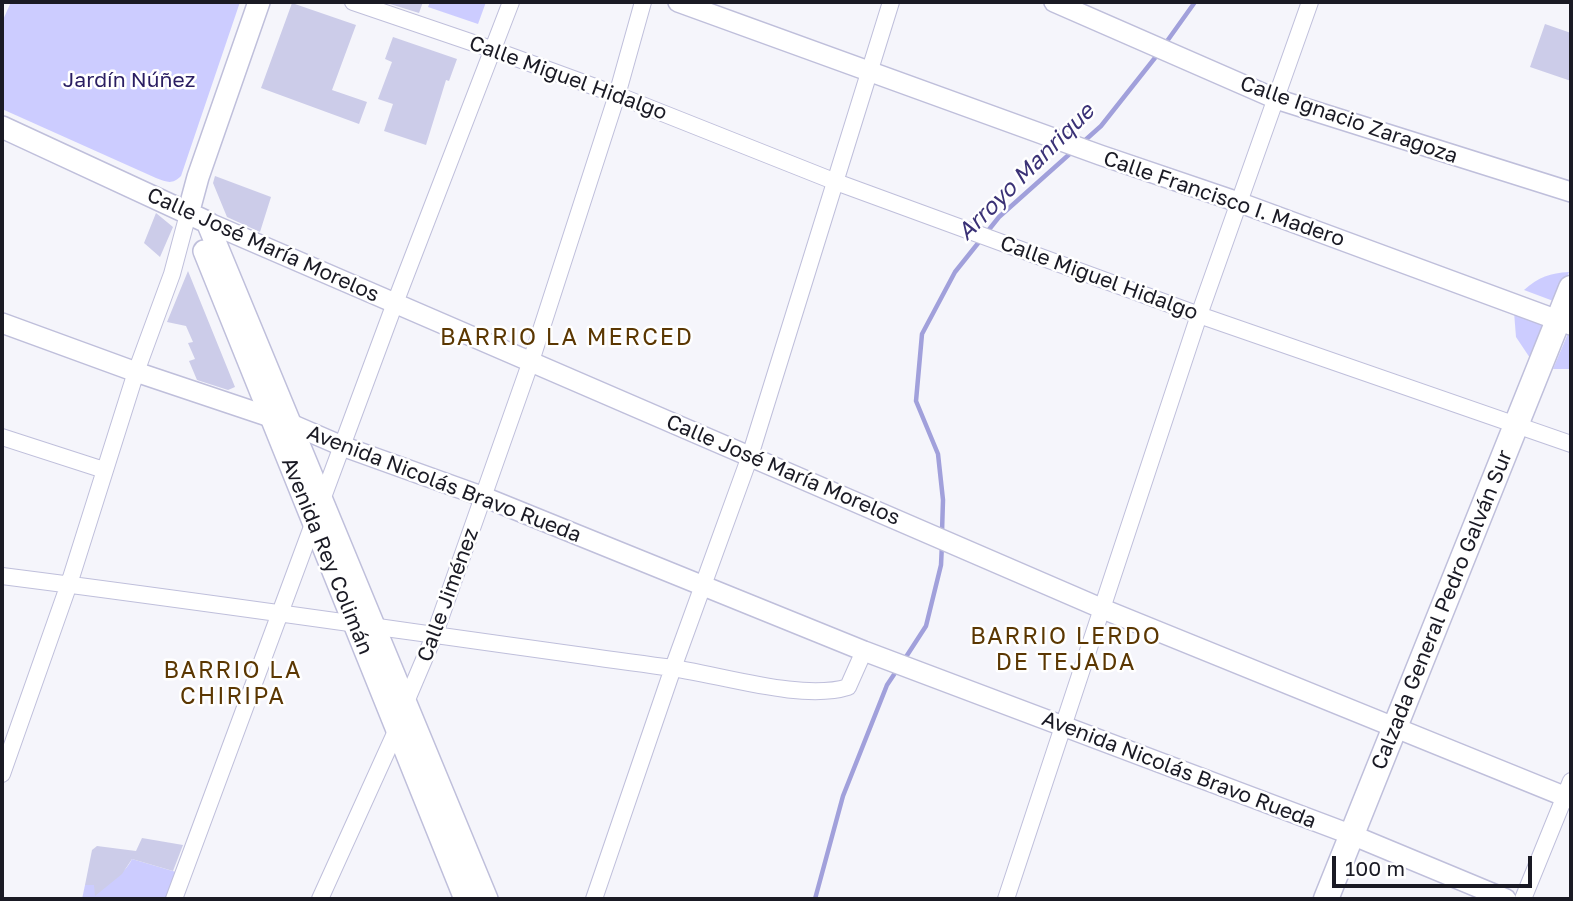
<!DOCTYPE html>
<html>
<head>
<meta charset="utf-8">
<style>
  body { margin:0 }
  #map { position:relative; width:1573px; height:901px; overflow:hidden; background:#f5f5fb; font-family:"Golos Text",sans-serif }
  canvas { display:block }
  .frame { position:absolute; inset:0; border:4px solid #1a1a24; pointer-events:none }
  .scale { position:absolute; left:1332px; top:856px; width:200px; height:32px; box-sizing:border-box; border:4px solid #1a1a24; border-top:0; padding-left:9px; font-size:21px; line-height:24px; white-space:nowrap; color:#1a1a24; -webkit-text-stroke:5px #fff; paint-order:stroke }
</style>
</head>
<body>
<div id="map">
<canvas width="1573" height="901"></canvas>
<div class="frame"></div>
<div class="scale">100 m</div>
</div>
<script>
const c = document.querySelector('canvas').getContext('2d');
c.lineJoin = 'round';
function paint(path, color) { c.fillStyle = color; c.fill(path, 'evenodd'); }
function strokePath(path, color, width, dash) { c.strokeStyle = color; c.lineWidth = width; c.lineCap = dash ? 'butt' : 'round'; c.setLineDash(dash || []); c.stroke(path); }
function write(font, color, halo, rows, align = 'center') {
  c.font = font + ' "Golos Text",sans-serif'; c.lineWidth = 5; c.setLineDash([]); c.textBaseline = 'middle'; c.strokeStyle = halo; c.fillStyle = color; for (const [text, x, y, turn = 0] of rows) {
    c.save(); c.translate(x, y); c.rotate((+turn || 0) * Math.PI / 180); c.textAlign = isNaN(turn) ? turn : align; if (halo) c.strokeText(text, 0, 0); c.fillText(text, 0, 0); c.restore();
  }
}
const green = new Path2D(`
  M11,2H240L181,176C172,185 167,182 156,178L2,109V22Z
  M430,2H486L478,24L428,7Z
  M1569,272L1556,302L1524,290C1539,277 1550,273 1569,272Z
  M1514,312L1545,323L1530,358L1516,337Z
  M1569,331L1571,332V369H1553Z
  M132,859L176,872L166,899H82L85,885C104,886 124,876 132,859Z`);
const stream = new Path2D(`
  M1165,44L1195,2
  M1082,143L1101,126L1158,54
  M942,532L943,500L938,454L916,401L922,334L955,272L999,217L1073,151
  M904,660L926,626L941,565L942,544
  M815,899L843,796L887,685L897,670`);
const building = new Path2D(`
  M391,2H423L419,13L390,4Z
  M292,3L356,25L332,90L367,102L359,124L261,88Z
  M1545,24L1571,33V81L1530,67Z
  M393,37L457,59L449,81L446,80L426,145L384,131L393,104L378,99L392,62L385,59Z
  M215,176L271,197L260,232L227,217L213,183Z
  M156,213L173,227L160,257L144,243Z
  M188,271L235,387L228,390L197,380L189,361L195,359L188,343L193,342L186,326L167,322Z
  M142,838L183,845L173,871L132,859L122,874L95,896L94,885H85L92,850L97,846L136,851Z`);
const minor = new Path2D(`
  M353,2L494,50L617,95L836,182L1199,315L1571,444
  M2,437L104,470
  M2,576C223,604 444,637 665,667C716,673 801,702 848,687L864,651
  M2,774L69,584L136,372L172,274L188,214
  M174,899L395,303L511,2
  M320,899L397,729L406,702L434,636L531,361L617,95L643,2
  M594,899L673,668L750,456L891,2
  M1006,899L1199,315L1310,2
  M1523,899L1571,781`);
const tertiary = new Path2D(`
  M678,2L1100,155L1238,202L1571,325
  M1054,2L1276,99L1571,192
  M207,222L1103,609L1571,799
  M2,323L136,372L291,424L342,446L484,497L864,651L1352,835L1506,899`);
const secondary = new Path2D(`
  M2,127L207,222L487,899
  M188,214L198,177L259,2
  M204,251L465,899`);
const primary = new Path2D(`
  M1326,899L1571,288`);
const streetNames = [
  ["Calle Miguel Hidalgo",568,78,20],
  ["Calle Ignacio Zaragoza",1349,120,19],
  ["Calle Francisco I. Madero",1224,199,19],
  ["Calle José María Morelos",263,245,24],
  ["Calle Miguel Hidalgo",1099,278,20],
  ["Calle José María Morelos",783,470,23],
  ["Avenida Nicolás Bravo Rueda",444,484,21],
  ["Avenida Rey Colimán",327,556,68],
  ["Calle Jiménez",448,595,-70],
  ["Calzada General Pedro Galván Sur",1442,610,-68],
  ["Avenida Nicolás Bravo Rueda",1179,770,21]
];
const parkNames = [
  ["Jardín Núñez",129,80]
];
const waterNames = [
  ["Arroyo Manrique",1026,172,-45]
];
const neighbourhoodNames = [
  ["BARRIO LA MERCED",567,338],
  ["BARRIO LERDO",1066,637],
  ["DE TEJADA",1066,663],
  ["BARRIO LA",233,671],
  ["CHIRIPA",233,697]
];
paint(green, '#ccf');
strokePath(stream, '#a1a0db', 4.5);
paint(building, '#cccce9');
strokePath(minor, '#bfbfdb', 18);
strokePath(tertiary, '#bfbfdb', 22);
strokePath(secondary, '#bfbfdb', 24);
strokePath(primary, '#bfbfdb', 27);
strokePath(minor, '#fff', 16);
strokePath(tertiary, '#fff', 19);
strokePath(secondary, '#fff', 21);
strokePath(primary, '#fff', 24);
write('21px', '#1a1a24', '#fff', streetNames);
write('21px', '#2a1e62', '#fff', parkNames);
write('italic 23px', '#3a3176', '#fff', waterNames);
c.letterSpacing = '2px';
write('23px', '#5b3702', '#fff', neighbourhoodNames);
c.letterSpacing = '0px';
</script>
</body>
</html>
